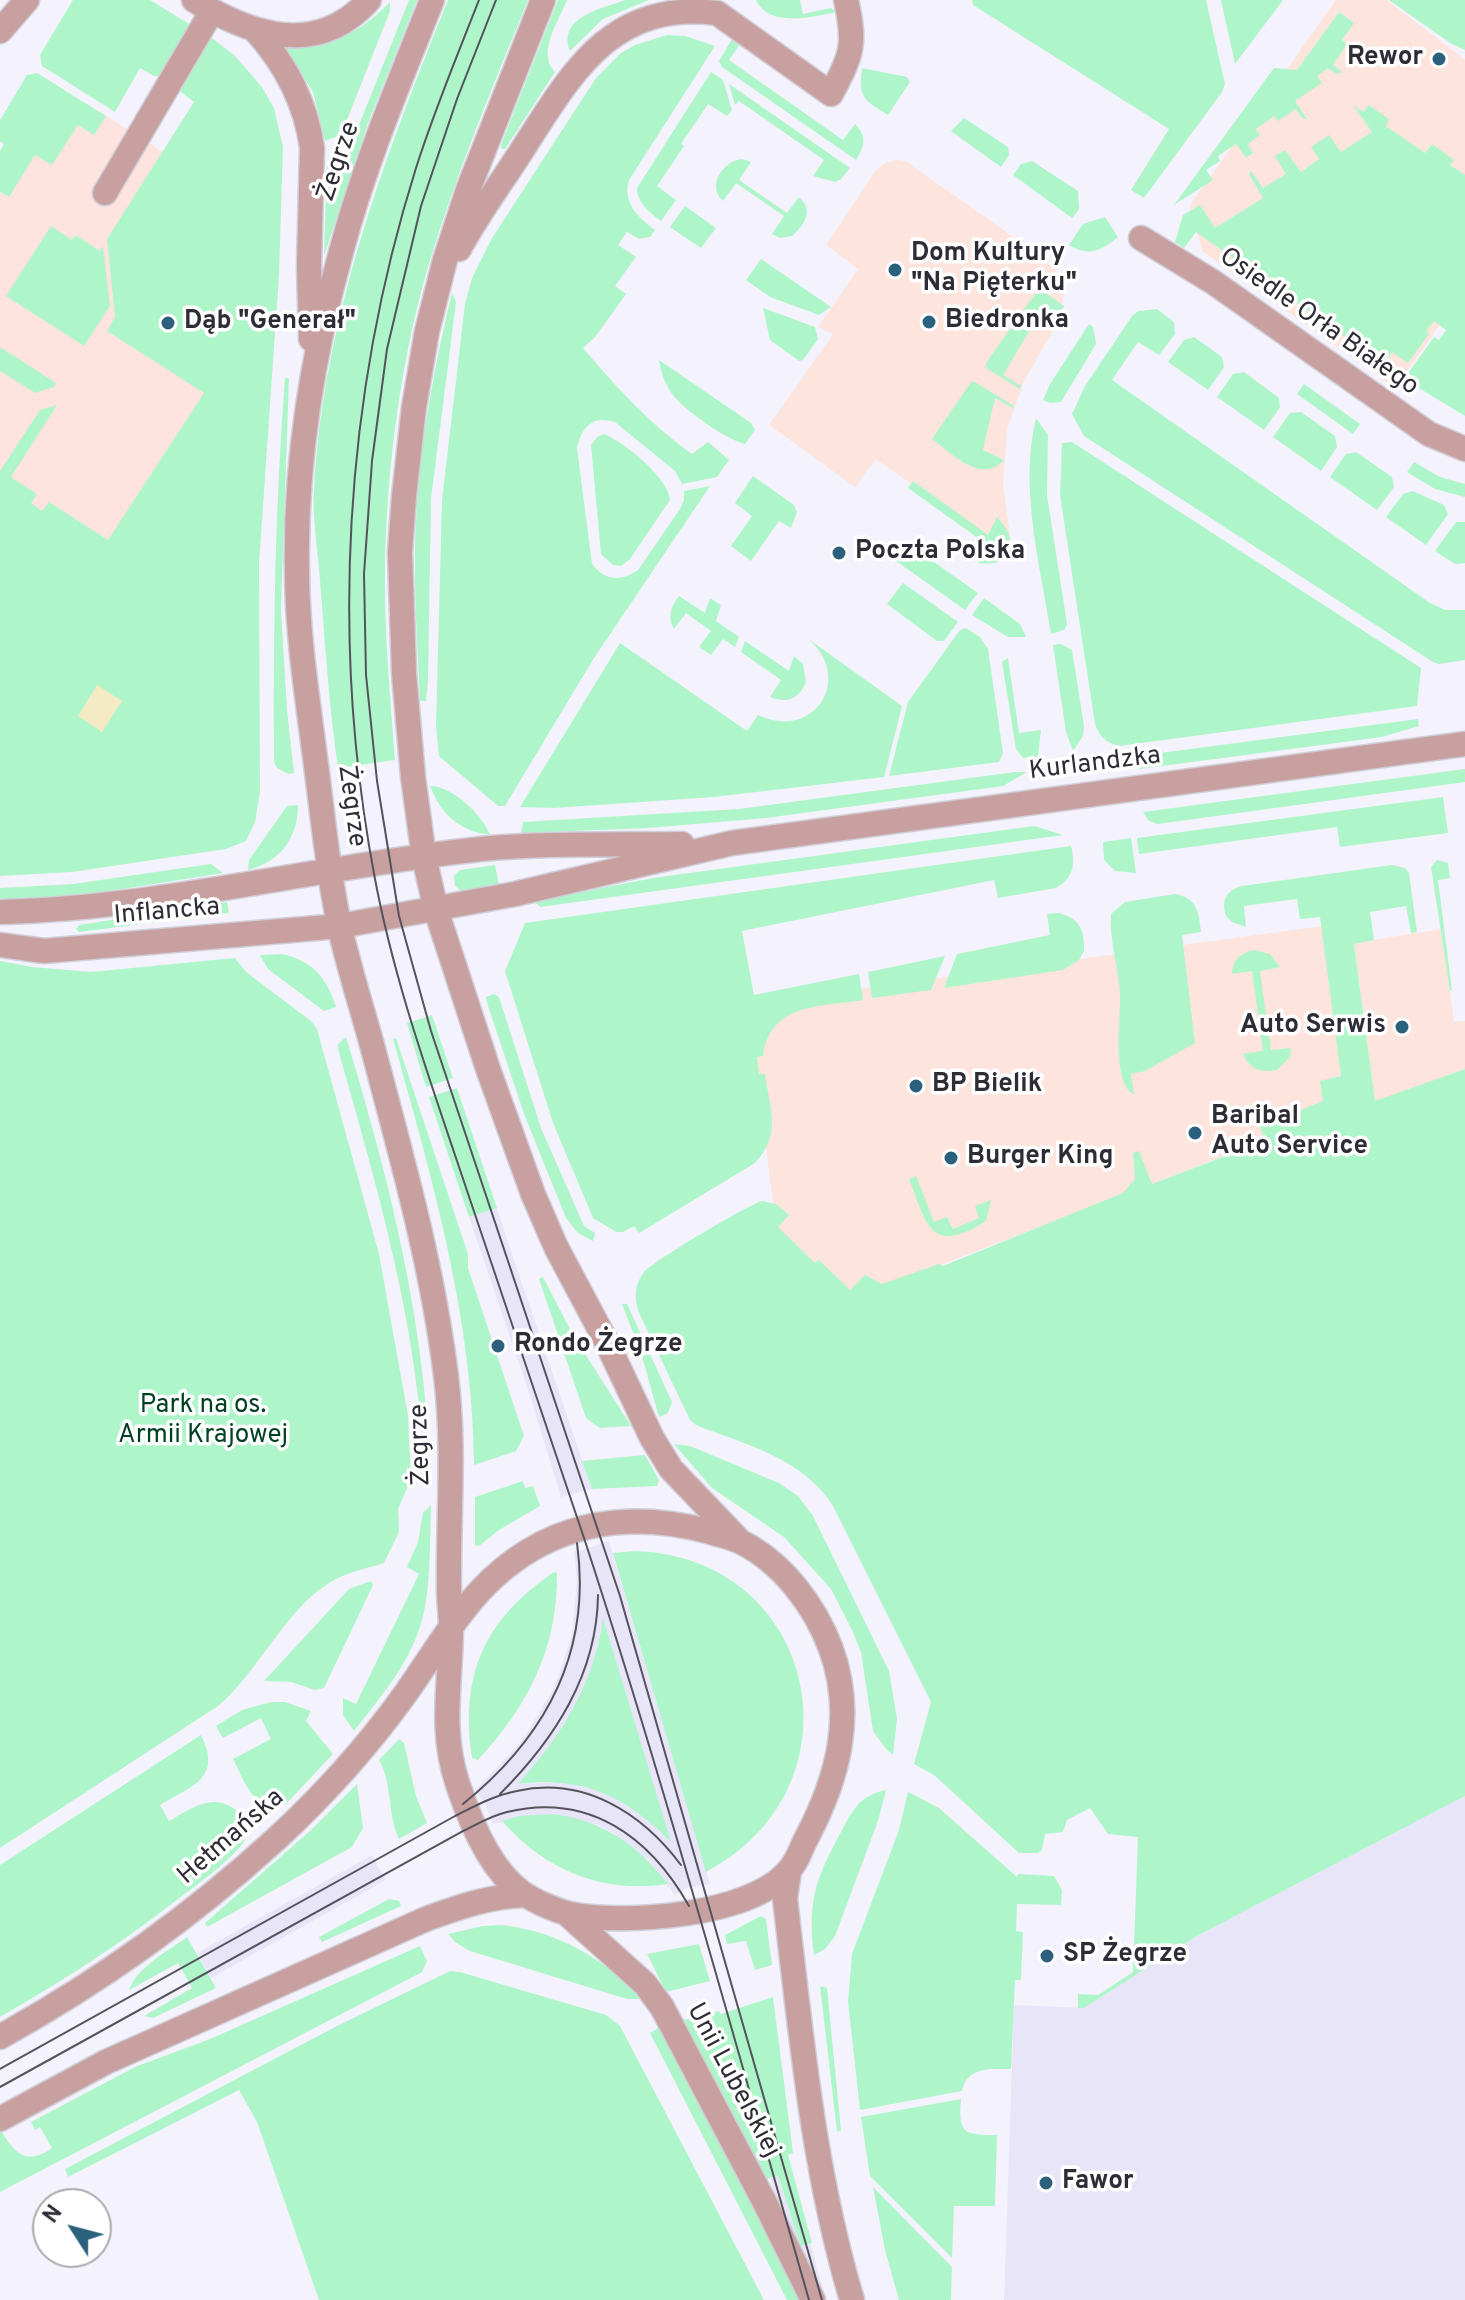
<!DOCTYPE html>
<html>
<head>
<meta charset="utf-8">
<style>
  body { margin:0 }
  #map { position:relative; width:1465px; height:2300px; overflow:hidden; background:#f4f3fd; font-family:Overpass,sans-serif }
  canvas { display:block }
  .north { position:absolute; left:32px; top:2188px; width:80px; height:80px; box-sizing:border-box; background:#fff; border:2px solid #ababaf; border-radius:50%; rotate:306deg; font-size:22px; font-weight:700; line-height:32px; text-align:center; color:#2e2d36 }
  .north::after { content:''; display:block; margin:auto; width:28px; height:36px; background:#2c617d; clip-path:polygon(50% 0,100% 100%,50% 72%,0 100%) }
</style>
</head>
<body>
<div id="map">
<canvas width="1465" height="2300"></canvas>
<div class="north">N</div>
</div>
<script>
const c = document.querySelector('canvas').getContext('2d');
c.lineJoin = 'round';
function paint(path, color) { c.fillStyle = color; c.fill(path, 'evenodd'); }
function strokePath(path, color, width, dash) { c.strokeStyle = color; c.lineWidth = width; c.lineCap = dash ? 'butt' : 'round'; c.setLineDash(dash || []); c.stroke(path); }
function write(font, color, halo, rows, align = 'center') {
  c.font = font + ' Overpass,sans-serif'; c.lineWidth = 7; c.setLineDash([]); c.textBaseline = 'middle'; c.strokeStyle = halo; c.fillStyle = color; for (const [text, x, y, turn = 0] of rows) {
    c.save(); c.translate(x, y); c.rotate((+turn || 0) * Math.PI / 180); c.textAlign = isNaN(turn) ? turn : align; if (halo) c.strokeText(text, 0, 0); c.fillText(text, 0, 0); c.restore();
  }
}
const commercial = new Path2D(`
  M1336,0H1387L1465,60V290L1395,388L1202,251L1190,205Z
  M897,160L907,162L1043,258L1057,272L1063,286L1064,294L1058,322L1023,383L1007,430L1003,483L1011,544L1008,552L876,459L855,487L769,425L833,334L818,327L858,269L826,245L876,170L885,163Z
  M1323,926L1347,1109L789,1323L747,1004Z
  M1442,929L1454,1022L1465,1021V1069L1375,1102L1354,943Z`);
const built = new Path2D(`
  M497,1208L507,1239L592,1489L561,1497L530,1396L469,1217Z
  M609,1541L710,1884L687,1888L675,1895L650,1862L613,1833L598,1825L552,1814L535,1815L493,1824L485,1804L475,1790L522,1741L555,1686L572,1635L577,1581L574,1551L583,1550ZM603,1620L670,1841L642,1815L606,1793L564,1782L519,1784L548,1750L575,1710L593,1668Z
  M1465,1796V2300H1004L1014,2005L1084,2008L1197,1936Z
  M372,1855L386,1880L211,1978L197,1953Z
  M778,2176L801,2245L810,2243L826,2300H805L770,2178Z`);
const education = new Path2D(`
  M97,110L174,159L258,419L0,805V192L8,197L59,116Z`);
const green = new Path2D(`
  M73,0H150L194,27L161,76H154L140,68L115,112L42,66L40,55Z
  M409,0H417L368,123L324,256L327,165H343Z
  M448,0H528C492,88 455,176 428,267C400,363 387,467 385,566C384,631 390,696 395,760L338,768C329,706 325,643 320,580C318,551 312,519 314,489C324,316 384,159 448,0Z
  M558,0H567C559,21 536,53 555,72L505,149H502L501,145Z
  M625,0H649L603,19L570,51C557,17 601,9 625,0Z
  M756,0H800L803,14L831,8L837,12C813,17 769,28 756,0Z
  M972,0H1206L1225,84L1222,92L1144,198L1131,190L1169,129L973,5Z
  M1221,0H1283L1235,64Z
  M1389,0H1465V50L1450,43Z
  M390,2V11L341,135L325,141L313,92L286,48C332,45 358,35 390,2Z
  M1339,12L1354,23L1342,40L1347,44L1333,65L1342,72L1337,74L1328,68L1317,76L1322,83L1295,101L1307,119H1303L1296,109L1278,121L1274,116L1256,129L1260,135L1248,144L1253,153L1246,158L1236,144L1218,156L1220,161L1206,170L1213,180L1174,205L1274,68L1297,70Z
  M208,35L234,55L262,87L274,108L283,147L279,275L259,564L260,792L255,822L246,841L226,849L72,872L0,876V471L40,410L57,405L11,477L37,494L31,503L42,511L49,502L108,540L204,393L107,331L115,317L107,239L194,102L177,89Z
  M667,35L685,36L715,46L629,180C622,203 639,218 655,230L650,237L639,239L627,232L618,245L636,257L615,286L626,294L595,337L583,348C618,389 648,422 692,454L708,442L729,460L717,477L682,484L675,471L615,422C593,415 582,426 577,448L592,564C605,581 621,582 638,570L680,509L684,500V491L710,486L594,658L505,806H498L439,756L436,726L442,500L465,304L472,278L492,238L596,78L621,53L635,45Z
  M732,39L740,44L729,60L843,140L855,124C867,136 865,146 856,160L722,67L719,61Z
  M862,68L907,77L910,82L888,115C864,100 858,98 862,68Z
  M711,72L723,80L732,110L727,116L708,104L681,144L684,146L657,186L676,200L661,221C650,213 637,203 637,188Z
  M37,73L106,116L94,135L78,125L52,165L35,155L9,197L0,192V151L4,144L0,141V120L27,75Z
  M729,84L850,168L841,179L835,182L813,176L824,160L739,101L735,105Z
  M1353,105L1363,112L1369,105L1389,119L1386,126L1425,153L1432,144L1454,160L1450,165L1465,175V416L1404,379L1434,337L1439,340L1446,330L1434,321L1426,331L1429,334L1408,363L1392,352L1383,364L1196,232L1184,248L1175,242L1183,215L1200,205L1215,228L1263,198L1249,174L1251,171L1263,188L1286,174L1275,156L1285,150L1301,172L1319,159L1311,147L1329,135L1341,152L1372,132Z
  M964,118L1008,147L1009,155L1001,167L951,131Z
  M742,159L751,162L739,180L787,213L799,197C814,210 805,225 792,236L780,238L772,234L784,216L736,183L723,201C706,186 723,161 742,159Z
  M1032,161L1078,191L1079,209L1072,218L1013,175L1021,164Z
  M685,206L716,228L701,248L670,227Z
  M1105,217L1118,237C1100,251 1089,257 1069,245L1083,224Z
  M51,226L72,240L76,235L100,251L103,246L110,306L84,346L6,296Z
  M761,259L831,307L819,315L770,297L746,280Z
  M1044,292L1064,306L1054,330L1036,320L1003,375L1021,386L1020,389L986,368V363L1035,294Z
  M452,293L456,302L431,499L428,680L426,701H420C418,658 415,615 415,572C414,479 430,383 452,293Z
  M763,308L815,327L818,339L803,360L799,361L770,340Z
  M1157,309L1174,322L1175,334L1159,355L1138,342L1112,380L1430,603L1445,610H1465V660L1439,664L1433,662L1084,436L1072,414L1085,386L1132,316L1138,311Z
  M1089,324L1093,327L1096,344L1061,402L1050,403L1043,400L1050,384Z
  M1194,337L1222,357L1224,367L1208,390L1168,362L1184,340Z
  M0,347L56,383L54,387L35,393L0,371Z
  M659,360L751,423L755,430L745,444C727,440 684,410 673,395C665,385 661,372 659,360Z
  M1244,372L1279,398L1280,407L1264,430L1217,397L1233,374Z
  M285,378H289L281,609L287,710L294,773L288,774L277,768L274,762C273,633 275,506 285,378Z
  M971,382H975L1014,406L1013,408L995,398L983,450L1004,460C981,485 953,454 932,439Z
  M1304,384L1360,424L1353,434L1297,394Z
  M1301,412L1335,436L1337,447L1321,471L1273,437L1290,413Z
  M1036,418L1048,435L1047,495L1067,624L1064,630L1051,634C1040,564 1019,488 1036,418Z
  M604,434C624,442 669,478 670,500L630,559L621,566L613,565L601,554L591,445L597,437Z
  M1072,442L1421,668L1417,706L1119,746C1106,743 1099,736 1095,724L1060,495L1062,443Z
  M1356,452L1392,477L1394,487L1377,510L1330,477L1346,454Z
  M1414,462L1440,477L1465,484V497L1435,489L1407,472Z
  M753,476L794,505L797,512L791,528L779,521L751,561L731,546L752,516L735,503Z
  M913,481L988,535L997,517C1020,541 1015,568 978,563L989,546L908,488Z
  M1413,491L1444,505L1448,514L1426,545L1386,517L1403,494Z
  M1456,522H1465V563L1455,564L1435,551Z
  M904,541L978,593L965,610L892,558Z
  M903,583L958,622L944,641H937L887,604Z
  M679,596L705,613L710,598L721,605L716,621L739,637L735,647L723,639L711,655L699,647L711,631L686,613L674,629C667,616 671,607 679,596Z
  M984,598L1020,624L1026,637H1008L972,615Z
  M966,628L980,637L988,649L1003,753L999,762L889,776L908,702L960,630Z
  M807,638L902,706L884,777L714,797L554,808L520,807L620,643L747,731L758,715C815,742 855,677 807,638Z
  M745,641L789,671L794,656L803,664L806,682C799,699 787,704 770,697L781,680L741,652Z
  M1061,644L1072,650L1084,726L1083,736L1073,751L1066,732L1053,645Z
  M1008,658L1019,733L1041,730L1038,757L1023,758L1016,749L1002,662Z
  M1418,719L1419,726L1382,737L1139,769L1140,758L1145,755Z
  M1465,769V782L1158,824L1149,821L1143,812Z
  M1015,772H1027L1003,786L766,818L648,828L521,833L523,822L739,809Z
  M430,786C452,786 483,815 490,835C459,831 441,814 430,786Z
  M1443,797L1448,833L1340,847L1337,827L1139,854L1137,838Z
  M298,805C298,838 280,862 248,870L249,860L287,806Z
  M1034,826L1063,835L540,907L534,901L653,878Z
  M1131,838L1136,873L1115,871L1104,860L1103,842Z
  M1071,846C1076,865 1073,878 1056,888L998,898L994,880L742,931L754,995L859,974L863,1000C820,1007 770,1003 763,1056L757,1057L759,1074H765C770,1110 782,1134 755,1163L639,1233L634,1226L623,1232H616L593,1218L553,1123L505,971L525,923Z
  M1437,860L1448,863L1450,878L1438,880L1452,990L1450,991L1431,867Z
  M211,864L223,873L79,896L0,900V888L73,884Z
  M495,865L499,885L462,891L455,886L454,876L460,870Z
  M1392,865L1405,868L1409,873L1417,932L1411,933L1406,906L1370,912L1374,940L1354,944L1375,1101L1465,1069V1796L1197,1936L1084,2008H1078V1994L1098,1995L1133,1972L1138,1837L1108,1834L1090,1808L1067,1820L1063,1832L1045,1834L1042,1850L1038,1853H1019L934,1775L914,1764L931,1702L833,1506C803,1458 746,1445 696,1425L690,1420L639,1313C634,1298 634,1285 644,1272C653,1261 748,1205 762,1201L776,1204L789,1215L778,1227L815,1263L819,1260L850,1290L865,1275L882,1284L939,1264L943,1266L1123,1193L1135,1179L1133,1153L1139,1151L1152,1184L1265,1141L1260,1126L1323,1101L1320,1081L1341,1076L1320,917L1300,919L1297,899L1244,906L1246,927L1232,922L1226,916C1221,901 1226,890 1242,886Z
  M1175,894C1197,898 1199,912 1201,932L1182,935L1195,1043L1145,1071L1131,1074L1134,1095C1111,1081 1121,1019 1120,995C1119,968 1109,941 1111,914L1125,902Z
  M227,902L229,913L79,932L76,929L79,925Z
  M1058,913C1079,917 1085,930 1084,951L1079,960L1063,970L944,988L957,954L1050,935L1047,914Z
  M1254,950L1270,954L1280,967L1260,971L1271,1050L1291,1048L1290,1057L1277,1070C1261,1073 1250,1070 1243,1054L1263,1051L1252,971L1232,974C1233,959 1240,953 1254,950Z
  M282,954C313,961 327,978 336,1007L324,1011L268,969L260,955Z
  M945,956L931,990L872,998L868,972Z
  M235,958L246,972L311,1021L317,1029L379,1254L408,1416L411,1479L398,1509L399,1532L384,1563C366,1569 346,1572 331,1582C286,1608 259,1671 218,1706L0,1848V961L32,967L91,972Z
  M494,994L499,997L541,1128L584,1226L595,1233L593,1241L578,1233L566,1218L524,1114L488,1006L486,997Z
  M432,1015L453,1078L426,1087L407,1023Z
  M346,1037C390,1182 425,1321 430,1473L424,1470C418,1326 377,1187 338,1049V1044Z
  M396,1038L468,1254V1268L524,1436L516,1451L474,1465C473,1319 432,1178 393,1039Z
  M457,1088L497,1208L469,1217L429,1097Z
  M916,1176L934,1222L947,1217L953,1229L979,1218L975,1206L991,1200L986,1221C930,1256 927,1225 909,1179Z
  M543,1277L573,1335L631,1426L600,1428L586,1418L539,1279Z
  M622,1304H627L672,1402L668,1413L659,1417L641,1353Z
  M674,1444L690,1446L779,1483L798,1496L813,1516L889,1671L897,1719L893,1755L885,1748L873,1731L861,1652L852,1630L831,1589L784,1537L712,1488Z
  M645,1455L659,1480L657,1486L592,1489L582,1461Z
  M523,1481L525,1488L533,1486L540,1506L499,1530L479,1546L475,1545V1497Z
  M431,1505C429,1551 433,1603 413,1645C399,1676 375,1704 354,1731L343,1715V1698L356,1704L419,1574L407,1567L418,1542L423,1513Z
  M634,1551C818,1556 868,1787 706,1872L613,1553Z
  M554,1572L557,1573C558,1648 528,1706 478,1760L472,1758C460,1674 484,1620 554,1572Z
  M371,1581L373,1585L324,1688L315,1690L291,1682L264,1681L349,1589Z
  M603,1618L671,1842C625,1796 584,1776 518,1784C562,1735 594,1684 603,1618Z
  M271,1702H285L311,1711L306,1721L333,1754L286,1804C254,1814 245,1782 233,1759L271,1739L261,1718L223,1738L216,1726L242,1710Z
  M201,1735C223,1779 191,1786 160,1805L169,1821C182,1814 198,1802 214,1802C237,1802 258,1828 240,1847C221,1868 196,1885 174,1902C119,1945 61,1982 0,2017V1865Z
  M399,1739L404,1743L416,1796L427,1823L399,1839C387,1814 393,1785 379,1760Z
  M357,1784L363,1828L352,1847L207,1927L205,1923L310,1831Z
  M886,1790L878,1821L835,1936L825,1949L814,1955C807,1900 816,1878 842,1830C853,1809 861,1795 886,1790Z
  M908,1792L939,1808L1017,1877L1018,1874L1054,1876L1062,1890L1061,1905L1017,1904L1016,1931L1023,1932L1021,1980H1015L1011,2069C991,2069 967,2066 962,2091L860,2110L848,2002L852,1954L899,1830Z
  M552,1814C602,1820 637,1844 668,1884C602,1894 545,1870 502,1821L519,1816Z
  M389,1899L399,1901L401,1906L322,1942L319,1937Z
  M761,1916L766,1919L772,1965L755,1970L746,1941L727,1944L725,1935Z
  M501,1925C557,1931 604,1958 642,1999H627L470,1951L455,1942L448,1934L483,1926Z
  M187,1937L216,1988L153,2018L144,2016L192,1988L178,1963L129,1990C137,1967 168,1951 187,1937Z
  M699,1944L710,1981L666,1992L647,1954Z
  M420,1946L427,1961L422,1972L0,2192V2128C13,2152 26,2167 52,2148L40,2127L35,2130L31,2122L135,2067L210,2039Z
  M450,1971L460,1972L606,2015L620,2026L764,2300H319L257,2122L239,2090L68,2177L65,2169L339,2025Z
  M820,1986L827,1988L841,2131H837Z
  M773,1997L793,2153L788,2155L812,2243L801,2246L778,2176L765,2179L683,2020L719,2011L721,2014Z
  M660,2027L796,2292L798,2300H787L650,2033Z
  M961,2099C958,2134 964,2135 997,2135L995,2206H954L952,2258L870,2176L861,2117Z
  M873,2187L952,2267L951,2300H899L885,2250Z`);
const sand = new Path2D(`
  M97,685L122,701L102,732L78,716Z`);
const minor = new Path2D(`
  M194,0C250,35 317,58 369,0
  M543,0L468,190L445,260L427,331L414,407L404,496L400,552L404,673L413,777L424,857L436,910L488,1069L533,1194L556,1247L607,1343L652,1438L671,1469L737,1538
  M254,29C284,62 306,103 312,148L309,267L311,339
  M0,31L27,0
  M105,193L212,11
  M1141,238L1213,282L1429,434L1465,449
  M459,249C479,212 504,179 526,144C573,71 613,0 717,13L831,94C852,54 856,45 846,0
  M0,912C162,908 320,866 481,849C547,843 615,845 682,844
  M0,945L44,951L340,926L515,894L732,843L1465,744
  M789,1871L785,1899C801,2034 813,2170 852,2300
  M566,1913L645,1984L662,2007L765,2203L813,2300
  M0,2037C99,1982 192,1916 275,1840C323,1796 368,1746 406,1693C430,1659 451,1623 479,1592C542,1524 621,1509 707,1531C714,1533 736,1539 741,1542C783,1563 815,1606 831,1649C855,1715 838,1778 807,1837C801,1848 798,1860 790,1869C753,1916 625,1925 570,1914C554,1910 534,1901 521,1892C490,1869 470,1821 458,1785C439,1729 451,1683 451,1626C451,1614 449,1602 449,1590C448,1518 455,1448 446,1376C432,1263 401,1155 372,1045C361,1005 348,965 339,924C328,872 323,818 316,765C308,702 297,634 297,570C295,464 313,353 341,252C364,165 399,83 432,0
  M0,2119L106,2062L426,1919C459,1907 490,1896 525,1895`);
const tram = new Path2D(`
  M479,0C457,56 434,111 416,168C344,397 330,643 375,879C393,974 424,1063 455,1155C498,1284 542,1412 585,1541C667,1792 736,2046 809,2300
  M496,0L457,99L421,206L387,349L372,461L364,574L366,675L377,781L399,916L431,1031L620,1596L822,2300
  M500,1794C555,1739 597,1674 598,1595
  M463,1804C546,1737 592,1651 577,1543
  M0,2069L455,1816C475,1806 495,1795 517,1791C584,1776 642,1813 681,1865
  M0,2087L461,1832C476,1825 490,1816 507,1812C589,1792 650,1837 689,1906`);
const markers = [
  [1439,59,8,"#2c617d"],
  [895,270,8,"#2c617d"],
  [929,322,8,"#2c617d"],
  [168,323,8,"#2c617d"],
  [839,553,8,"#2c617d"],
  [1402,1027,8,"#2c617d"],
  [916,1086,8,"#2c617d"],
  [1195,1133,8,"#2c617d"],
  [951,1158,8,"#2c617d"],
  [498,1346,8,"#2c617d"],
  [1047,1956,8,"#2c617d"],
  [1046,2183,8,"#2c617d"]
];
const poiNames = [
  ["Rewor",1423,59,"right"],
  ["Dom Kultury",911,255],
  ["\"Na Pięterku\"",911,285],
  ["Biedronka",945,322],
  ["Dąb \"Generał\"",184,323],
  ["Poczta Polska",855,553],
  ["Auto Serwis",1386,1027,"right"],
  ["BP Bielik",932,1086],
  ["Baribal",1211,1118],
  ["Auto Service",1211,1148],
  ["Burger King",967,1158],
  ["Rondo Żegrze",514,1346],
  ["SP Żegrze",1063,1956],
  ["Fawor",1062,2183]
];
const streetNames = [
  ["Żegrze",340,162,-71],
  ["Osiedle Orła Białego",1318,323,35],
  ["Kurlandzka",1095,765,-7],
  ["Żegrze",350,806,82],
  ["Inflancka",167,913,-5],
  ["Żegrze",422,1445,-92],
  ["Hetmańska",232,1838,-41],
  ["Unii Lubelskiej",732,2081,62]
];
const parkNames = [
  ["Park na os.",203,1407],
  ["Armii Krajowej",203,1437]
];
paint(commercial, '#fde4dd');
paint(built, '#e8e5f9');
paint(education, '#fee3df');
paint(green, '#aff5ca');
paint(sand, '#f4ebc5');
strokePath(minor, '#d0cfd9', 27);
strokePath(minor, '#c8a09f', 24);
strokePath(tram, '#54535c', 2);
for (const [x, y, r, color] of markers) { const dot = new Path2D(); dot.arc(x, y, r, 0, 2 * Math.PI); c.fillStyle = color; c.fill(dot); strokePath(dot, '#fff', 3); }
write('bold 26px', '#2e2d36', '#fff', poiNames, 'left');
write('26px', '#2e2d36', '#fff', streetNames);
write('26px', '#004123', '#fff', parkNames);
</script>
</body>
</html>
